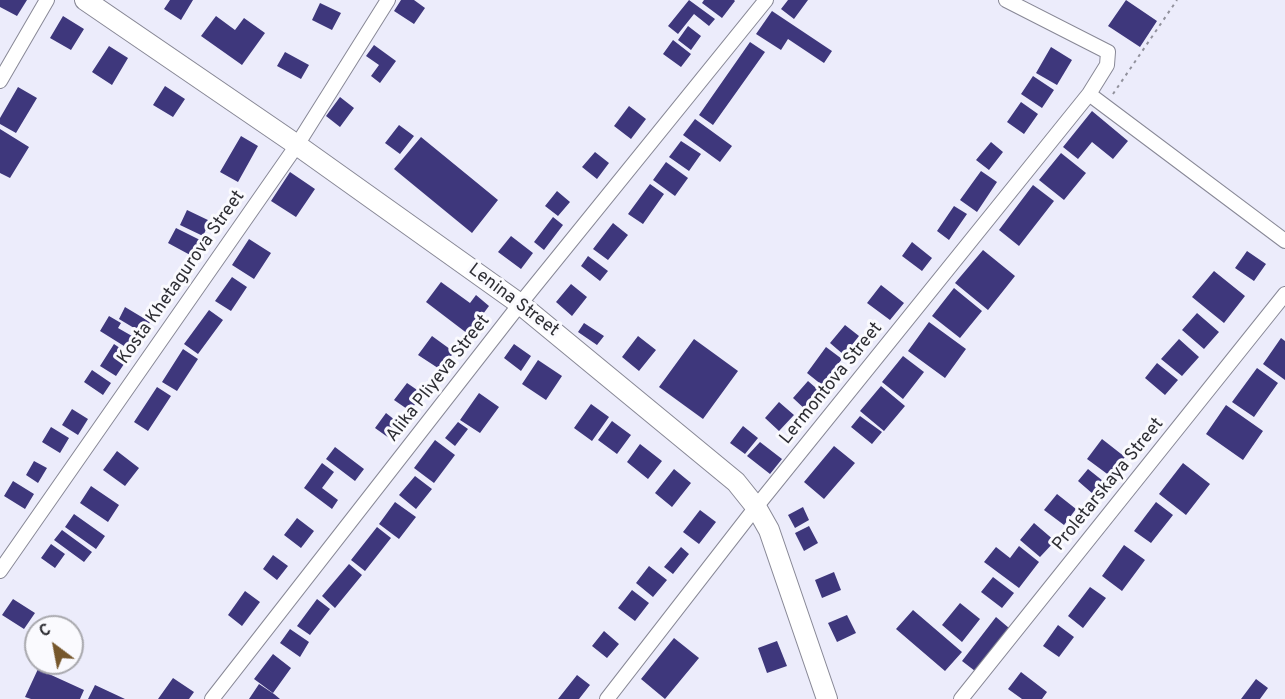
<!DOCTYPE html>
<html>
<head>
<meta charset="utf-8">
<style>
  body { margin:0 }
  #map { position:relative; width:1285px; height:699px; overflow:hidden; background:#ececfb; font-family:Overpass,sans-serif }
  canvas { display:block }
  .north { position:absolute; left:24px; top:615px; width:60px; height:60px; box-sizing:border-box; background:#fafafe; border:2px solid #a8a8ad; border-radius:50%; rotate:328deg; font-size:16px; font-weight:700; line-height:24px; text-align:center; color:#2e2e34 }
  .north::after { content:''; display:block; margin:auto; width:21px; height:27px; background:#76572c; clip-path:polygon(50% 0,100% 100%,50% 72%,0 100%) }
</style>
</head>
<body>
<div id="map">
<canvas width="1285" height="699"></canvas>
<div class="north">С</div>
</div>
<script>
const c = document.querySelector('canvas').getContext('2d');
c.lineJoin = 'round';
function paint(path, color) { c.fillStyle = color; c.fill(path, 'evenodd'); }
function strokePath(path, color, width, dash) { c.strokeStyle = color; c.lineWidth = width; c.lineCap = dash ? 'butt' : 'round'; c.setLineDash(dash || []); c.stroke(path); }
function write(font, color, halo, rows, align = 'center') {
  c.font = font + ' Overpass,sans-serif'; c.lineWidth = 6; c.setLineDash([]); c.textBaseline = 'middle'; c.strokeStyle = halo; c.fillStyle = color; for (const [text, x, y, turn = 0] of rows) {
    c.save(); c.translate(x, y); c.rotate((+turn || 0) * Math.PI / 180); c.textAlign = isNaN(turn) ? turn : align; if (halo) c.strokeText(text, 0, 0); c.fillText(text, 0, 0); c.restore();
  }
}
const building = new Path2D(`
  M0,0H27L17,16L0,7Z
  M170,0H193L181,20L164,9Z
  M401,0H414L425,8L414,24L394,11Z
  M689,0L715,19L709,26L694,14L678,34L668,26Z
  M704,0H734L735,1L722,18L702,3Z
  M788,0H808L794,19L781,9Z
  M1126,0L1157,21L1140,47L1108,26Z
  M320,3L341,13L332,30L312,20Z
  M772,11L832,51L824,63L788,39L781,50L756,34Z
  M63,16L84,29L71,50L50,38Z
  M216,16L235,30L244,18L265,33L242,65L201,36Z
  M688,26L701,36L691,50L678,40Z
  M673,40L691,54L681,67L663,54Z
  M750,42L765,52L713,125L699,115Z
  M374,45L396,61L380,83L371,76L379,65L366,56Z
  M109,46L128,58L112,85L92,72Z
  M1051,47L1072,60L1057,85L1036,73Z
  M285,52L309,65L301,79L277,66Z
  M1033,76L1054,90L1042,108L1021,94Z
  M165,86L185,99L173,117L153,105Z
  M18,87L37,98L16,133L0,124V118Z
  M340,97L354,108L340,127L326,116Z
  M1021,102L1038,114L1024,134L1007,122Z
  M629,106L646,119L631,139L614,126Z
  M1092,111L1128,141L1113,159L1092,142L1078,159L1063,147Z
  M695,119L732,146L720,162L683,135Z
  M399,125L414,136L400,154L385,143Z
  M0,129L29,147L10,178L0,173Z
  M241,136L258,146L238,182L220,172Z
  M421,137L498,200L472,233L394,169Z
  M681,141L701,154L689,171L669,157Z
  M991,142L1003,152L989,170L976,160Z
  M595,152L609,163L597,179L582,167Z
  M1061,153L1086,173L1064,200L1039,180Z
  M666,162L688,178L675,196L653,180Z
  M981,171L997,182L977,212L960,200Z
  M290,172L315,189L296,217L271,201Z
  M650,184L664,194L643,224L628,214Z
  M1033,185L1054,201L1019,246L999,230Z
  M557,191L570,202L558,216L545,206Z
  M954,206L967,214L949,240L937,231Z
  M187,210L210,221L203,236L180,225Z
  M553,217L563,225L544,250L534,242Z
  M613,223L628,235L608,260L593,249Z
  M176,228L200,240L192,256L168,243Z
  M511,236L533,253L521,269L498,252Z
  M249,239L271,253L254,279L232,265Z
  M912,242L932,258L922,271L902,256Z
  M983,250L1015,276L988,310L955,283Z
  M1247,251L1266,264L1254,281L1235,268Z
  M588,256L608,271L600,281L581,266Z
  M1214,271L1245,296L1224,323L1192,297Z
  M232,277L247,287L231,311L215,301Z
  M441,282L470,303L476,295L489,306L468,334L426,302Z
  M571,284L587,297L572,316L556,302Z
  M881,285L904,303L890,320L867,303Z
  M954,288L982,311L960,338L932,316Z
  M125,307L150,322L144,334L119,319Z
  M209,310L223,320L198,354L184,344Z
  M1197,313L1219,332L1204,349L1182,330Z
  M109,316L121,323L118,328L139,340L132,351L100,331Z
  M929,322L966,349L945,378L908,351Z
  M584,323L604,336L597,345L578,332Z
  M845,325L859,336L844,355L830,343Z
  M432,336L454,352L441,370L418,355Z
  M638,336L656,350L639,371L622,357Z
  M1281,338L1285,341V380L1263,364Z
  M694,339L738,371L703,419L659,387Z
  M1179,339L1199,357L1182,376L1161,359Z
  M114,344L130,355L116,376L100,366Z
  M514,344L531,356L521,371L504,358Z
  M826,347L842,359L822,385L807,373Z
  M183,349L198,359L177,391L162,382Z
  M903,356L924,372L903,399L882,382Z
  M538,360L562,376L546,400L522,384Z
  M1157,363L1178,380L1165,395L1145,378Z
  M1257,368L1278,383L1254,417L1232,402Z
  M92,370L111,383L103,395L84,382Z
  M808,381L824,395L808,412L793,398Z
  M407,383L423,394L410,411L394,400Z
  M881,386L905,406L884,431L860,411Z
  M157,387L171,396L148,431L134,422Z
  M479,393L499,407L480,433L460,420Z
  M779,402L794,415L779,431L765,418Z
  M591,404L609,417L592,441L574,428Z
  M1226,405L1263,431L1243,460L1206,434Z
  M72,409L88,419L78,435L62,425Z
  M386,413L400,424L389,438L375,428Z
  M860,416L882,432L872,444L851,427Z
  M612,421L631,435L617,454L598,440Z
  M458,422L468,429L455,446L445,438Z
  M743,426L758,438L745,454L730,443Z
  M51,427L69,438L60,453L42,442Z
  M1102,439L1125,457L1110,476L1087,459Z
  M435,440L455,455L434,483L414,468Z
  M760,442L782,459L770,474L747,456Z
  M640,444L662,461L648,479L627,462Z
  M834,446L855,463L824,499L804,482Z
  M335,447L364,469L355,481L326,459Z
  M117,451L139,468L125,486L103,470Z
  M34,461L47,468L38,483L26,475Z
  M322,463L334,472L322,488L338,500L332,509L304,488Z
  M1183,463L1210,484L1186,515L1159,494Z
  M674,469L691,483L672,507L655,493Z
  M1088,469L1103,481L1093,494L1078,481Z
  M415,476L432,489L416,509L399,495Z
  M13,481L34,494L25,509L4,496Z
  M91,486L119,505L108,522L80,503Z
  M1057,494L1076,509L1064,525L1044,510Z
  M395,502L416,517L399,539L379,524Z
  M1156,502L1173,515L1151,543L1134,531Z
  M803,507L809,520L795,528L788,515Z
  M700,510L716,522L699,544L683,532Z
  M74,514L105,536L96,549L65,527Z
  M297,518L314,531L301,548L284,535Z
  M1034,523L1055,541L1040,557L1020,540Z
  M809,526L818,543L804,551L795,533Z
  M377,527L391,538L365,571L351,560Z
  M62,530L92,552L84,562L54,540Z
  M51,544L65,554L55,568L41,558Z
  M1124,545L1145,560L1122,591L1102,576Z
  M1019,546L1039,562L1019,588L984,562L996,547L1010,558Z
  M681,547L689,554L673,574L664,567Z
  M273,555L288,566L277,580L263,569Z
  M349,564L362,575L335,608L322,596Z
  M649,566L667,580L653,597L636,583Z
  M834,572L841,590L822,598L815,580Z
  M993,577L1014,593L1002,608L981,592Z
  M1090,587L1106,598L1083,628L1068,616Z
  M632,590L649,603L635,621L618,608Z
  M245,591L260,602L242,626L228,615Z
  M13,599L35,613L24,629L2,615Z
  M317,599L330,609L310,635L297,626Z
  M960,603L980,619L962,642L942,625Z
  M913,610L962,652L945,671L896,629Z
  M847,615L856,633L837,642L828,623Z
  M996,617L1009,628L975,671L962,661Z
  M1058,625L1074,637L1059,657L1043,646Z
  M290,629L309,642L300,657L280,643Z
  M604,631L619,644L607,658L592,646Z
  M674,638L699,658L665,699L641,679Z
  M777,641L787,666L767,673L758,648Z
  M273,654L291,668L273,693L254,679Z
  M38,669L84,690L80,699H31L25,697Z
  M1021,672L1047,692L1042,699H1022L1008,689Z
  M577,675L590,685L579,699H558Z
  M173,678L194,692L189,699H158Z
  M1256,679L1268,688L1260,699H1241Z
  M259,684L274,694L280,699H249Z
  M95,685L125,699H88Z`);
const path = new Path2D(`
  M1113,94L1177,0`);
const street = new Path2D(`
  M1006,0L1108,52L1107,65L1089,94L1285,241
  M0,81L47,0
  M0,571L297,145L388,0
  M212,699L520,304L766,0
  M607,699L756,507L1089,94
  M961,699L1285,294`);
const secondary = new Path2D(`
  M85,0L297,145L520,304L736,482L756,507L769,530L827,699`);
const streetNames = [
  ["Kosta Khetagurova Street",182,278,-55],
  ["Lenina Street",513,301,37],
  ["Alika Pliyeva Street",439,379,-52],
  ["Lermontova Street",832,384,-51],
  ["Proletarskaya Street",1109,485,-51]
];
paint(building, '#3e377c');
strokePath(street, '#888896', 16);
strokePath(secondary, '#888896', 22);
strokePath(path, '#91919c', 2, [3, 4.5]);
strokePath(street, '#fff', 14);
strokePath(secondary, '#fff', 20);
write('18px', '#2e2e34', '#fafafe', streetNames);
</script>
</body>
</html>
